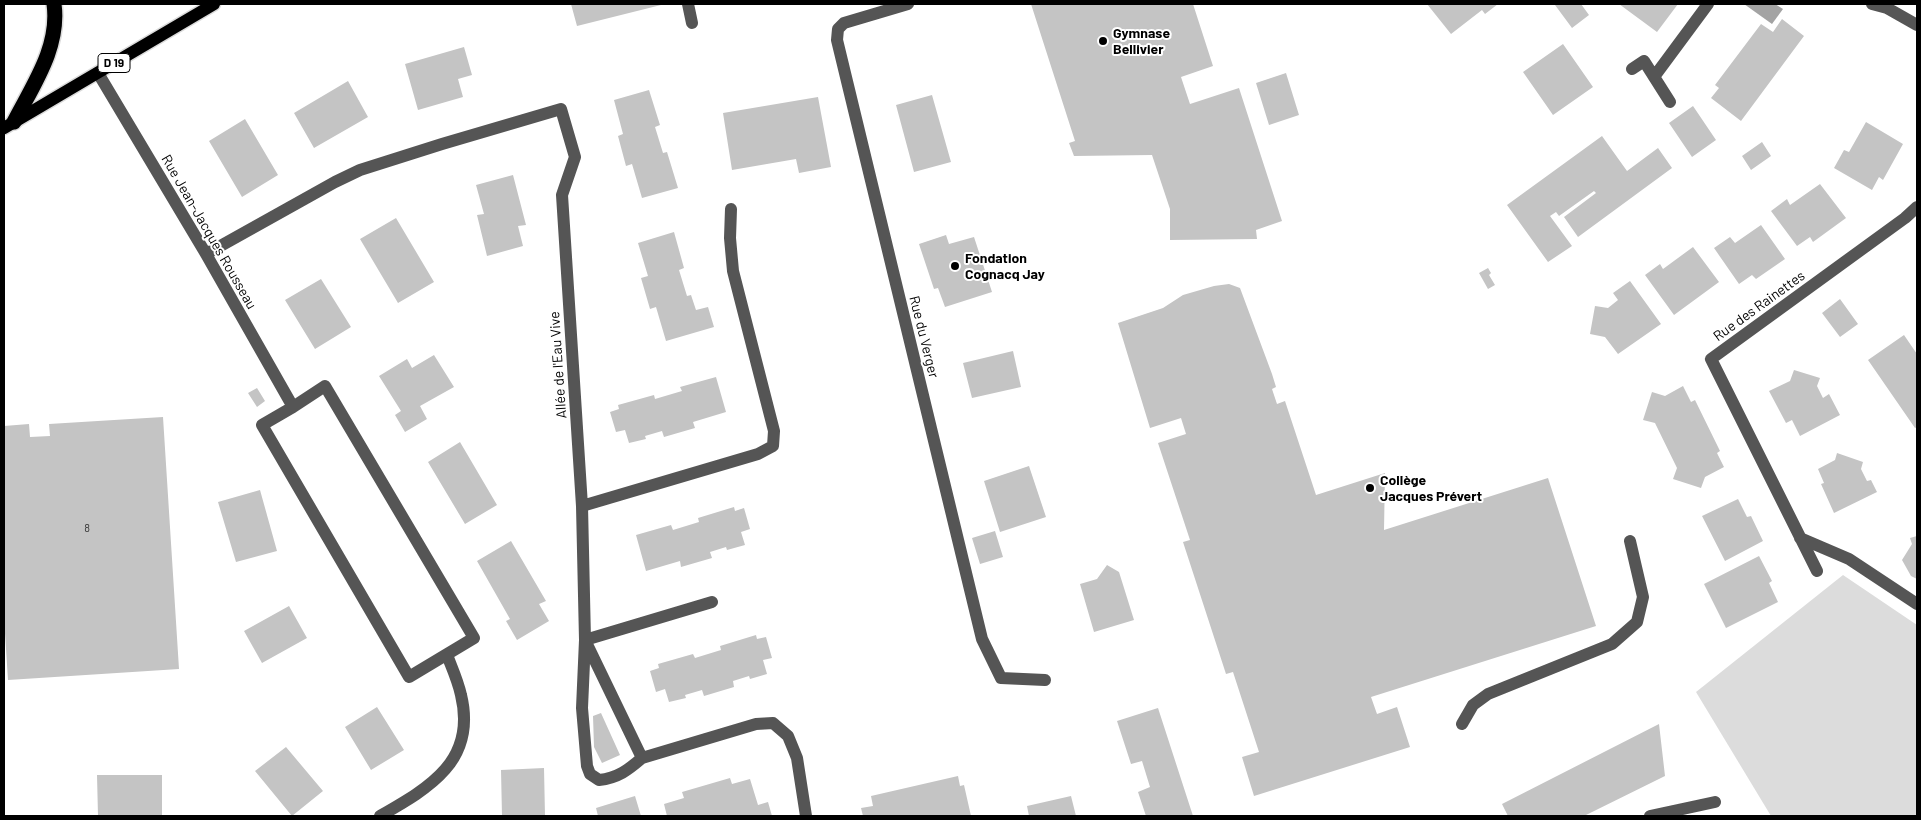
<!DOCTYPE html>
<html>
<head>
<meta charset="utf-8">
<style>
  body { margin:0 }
  #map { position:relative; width:1921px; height:820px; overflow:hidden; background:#fff; font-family:Barlow,sans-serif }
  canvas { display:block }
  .frame { position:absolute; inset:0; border:5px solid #000; pointer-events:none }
</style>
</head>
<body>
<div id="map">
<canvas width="1921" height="820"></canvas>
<div class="frame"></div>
</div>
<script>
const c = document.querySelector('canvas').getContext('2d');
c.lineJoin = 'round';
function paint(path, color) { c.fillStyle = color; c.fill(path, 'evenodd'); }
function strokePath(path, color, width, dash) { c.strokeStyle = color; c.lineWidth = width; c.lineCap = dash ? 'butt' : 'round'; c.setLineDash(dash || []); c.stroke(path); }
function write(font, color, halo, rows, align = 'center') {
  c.font = font + ' Barlow,sans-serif'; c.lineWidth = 4; c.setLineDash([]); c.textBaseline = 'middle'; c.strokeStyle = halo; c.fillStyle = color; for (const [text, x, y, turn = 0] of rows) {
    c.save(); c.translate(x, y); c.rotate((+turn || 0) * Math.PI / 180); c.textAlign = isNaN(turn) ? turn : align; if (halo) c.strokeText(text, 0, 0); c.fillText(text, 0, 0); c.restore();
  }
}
const green = new Path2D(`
  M1843,575L1917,625V816H1771L1696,692Z`);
const water = new Path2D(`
  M1744,4H1775L1783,9L1772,24Z`);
const building = new Path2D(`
  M571,4H665L577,26Z
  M1031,4H1193L1213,66L1181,77L1190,104L1239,88L1282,221L1256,230L1257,239L1170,240V209L1152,155L1074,156L1069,143L1075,141Z
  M1427,4H1498L1485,14L1482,10L1451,34Z
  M1557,4H1581L1589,15L1572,28L1555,5Z
  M1619,4H1678L1657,32Z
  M1782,19L1804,36L1741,121L1711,98L1719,88L1715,85L1761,24L1773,32Z
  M1563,44L1593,87L1553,115L1523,72Z
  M464,47L472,75L458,79L463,97L418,110L405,64Z
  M1286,73L1299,115L1269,125L1256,83Z
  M348,81L368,117L314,148L294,113Z
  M649,90L660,125L655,127L663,153L667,152L678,188L642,198L632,164L626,166L618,136L623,134L614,100Z
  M932,95L951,162L914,172L896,105Z
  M818,97L831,167L799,173L796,159L732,170L723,113Z
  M1693,106L1716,140L1692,157L1669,123Z
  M245,119L278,175L242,197L209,141Z
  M1866,122L1903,144L1883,180L1879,177L1872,190L1834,168L1844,150L1849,152Z
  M1602,136L1627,171L1658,148L1672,168L1578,237L1564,217L1596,193L1594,191L1559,216L1556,212L1550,216L1572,246L1548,262L1507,205Z
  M1762,142L1771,156L1751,170L1742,156Z
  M513,175L526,225L518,226L523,246L487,256L477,215L484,214L476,185Z
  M1820,184L1846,218L1813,242L1810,237L1797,246L1771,211L1787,199L1790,205Z
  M396,218L434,282L398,303L360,239Z
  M1761,225L1785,259L1756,279L1752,275L1739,284L1714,248L1730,237L1735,243Z
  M674,232L684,268L679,270L687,296L691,295L696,310L708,307L714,327L666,341L656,307L650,309L641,278L648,276L638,243Z
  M946,235L949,244L974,237L992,292L945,307L938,288L934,289L919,244Z
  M1693,247L1719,282L1674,315L1645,275L1660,264L1663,269Z
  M1488,268L1491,273L1489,275L1495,285L1488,289L1479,273Z
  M321,279L351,327L315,349L285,300Z
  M1630,281L1661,324L1618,354L1605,337L1590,334L1595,306L1608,308L1618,300L1613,293Z
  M1229,284L1240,288L1272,374L1276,387L1272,389L1277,404L1285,401L1316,495L1385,473L1384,530L1548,478L1596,626L1371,697L1377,714L1397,707L1410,747L1254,796L1242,757L1259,752L1233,672L1226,674L1183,542L1190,540L1158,443L1186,434L1181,418L1150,428L1118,323L1163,308L1183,295L1214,286Z
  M1840,299L1858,324L1840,337L1822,313Z
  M1904,335L1917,354V427L1915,428L1868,360Z
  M1013,351L1021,387L972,398L963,363Z
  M434,355L454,387L420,406L427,419L405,432L395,415L401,411L379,376L407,359L412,368Z
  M1794,370L1820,378L1817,386L1823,398L1829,394L1840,415L1800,436L1792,420L1786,423L1769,391L1790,381Z
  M716,377L726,412L693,422L695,428L664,437L662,431L645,436L646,439L629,443L625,430L616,432L610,412L619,409L618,405L654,395L655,399L682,391L680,387Z
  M1683,386L1691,402L1695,400L1720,451L1717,453L1724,467L1705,477L1701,488L1673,479L1677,468L1655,423L1643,420L1652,392L1665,396Z
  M257,388L265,401L257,407L248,393Z
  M163,417L179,669L8,680L4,618V426L29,424L30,437L50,436L49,424Z
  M460,442L497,505L465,524L428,462Z
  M1837,453L1863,462L1861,469L1867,481L1871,480L1877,492L1834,513L1821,484L1824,483L1818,469L1835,460Z
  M1029,466L1046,517L1000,532L984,481Z
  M260,490L277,551L236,562L218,502Z
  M1738,499L1747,517L1751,516L1763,541L1725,561L1702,516Z
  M734,507L735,511L744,508L750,529L741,532L745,545L727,550L726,547L710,552L712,558L681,567L680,561L646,571L636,535L671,525L673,530L699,522L698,518Z
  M995,531L1003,557L980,564L972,538Z
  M1917,536V579L1911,576L1902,560L1912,544L1910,538Z
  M511,541L546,601L539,604L549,621L517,640L506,621L510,619L477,561Z
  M1759,556L1772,581L1769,583L1778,602L1726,628L1704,584Z
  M1107,565L1119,572L1134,620L1094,632L1080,584L1097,579Z
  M289,606L307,638L262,663L244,631Z
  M756,635L757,639L766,637L772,658L763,660L767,674L750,679L749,676L733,681L734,687L704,696L702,690L685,695L686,698L669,702L665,689L656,692L650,671L659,668L658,664L693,654L695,658L721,650L720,646Z
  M377,707L404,750L371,770L345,727Z
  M1158,708L1193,816H1146L1138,792L1150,787L1142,761L1131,764L1117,721Z
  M601,713L620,755L602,763L594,747L593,716Z
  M1659,724L1665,776L1584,816H1508L1502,804Z
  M286,747L323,791L292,816L255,771Z
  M544,768L545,816H502L501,770Z
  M97,775H162V816H98Z
  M958,776L960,786L964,785L971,816H863L861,808L873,806L871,796Z
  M730,778L732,784L750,779L758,805L768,802L772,816H667L664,804L684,798L682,792Z
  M635,796L641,816H598L596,808Z
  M1071,796L1076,816H1029L1027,806Z`);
const minor = new Path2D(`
  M688,4L692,23
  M908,4L844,23L838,29L837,40L982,639L1001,678L1045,680
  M1872,4L1887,8L1917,25
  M1632,69L1644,61L1670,102
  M98,73L206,254L293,407L262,425L409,677L474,638L325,386L293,407
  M1654,77L1708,4
  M206,254L335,182L360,170L442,144L561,109L575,157L562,195L582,506L585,640L642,758L756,724L773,723L788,736L797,758L806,816
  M582,506L758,454L773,446L774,431L733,271L730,238L731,209
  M1800,538L1849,559L1917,604
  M1817,571L1711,359L1905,218L1917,207
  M1462,724L1473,705L1488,694L1612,644L1637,622L1643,597L1630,541
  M642,758C628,770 618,778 599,780L590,774L587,766L582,708L585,640L712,602
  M380,816C429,788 477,761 461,695C458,681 452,668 447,655
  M1650,816L1715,802`);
const major = new Path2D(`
  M4,128L214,4`);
const highway = new Path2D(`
  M14,122C33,85 60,47 54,4`);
const markers = [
  [1103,41,5,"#000"],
  [955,266,5,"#000"],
  [1370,488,5,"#000"]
];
const numberNames = [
  ["8",87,528]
];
const shields = [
  [114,63,32]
];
const shieldNames = [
  ["D 19",114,63]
];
const poiNames = [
  ["Gymnase",1113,33],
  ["Bellivier",1113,49],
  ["Fondation",965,258],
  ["Cognacq Jay",965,274],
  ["Collège",1380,480],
  ["Jacques Prévert",1380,496]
];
const streetNames = [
  ["Rue Jean-Jacques Rousseau",209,232,60],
  ["Rue des Rainettes",1759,306,-36],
  ["Rue du Verger",924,337,76],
  ["Allée de l'Eau Vive",558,365,-94]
];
paint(green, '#dcdcdc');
paint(water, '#a3a3a3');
paint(building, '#c4c4c4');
strokePath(major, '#dbdbdb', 15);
strokePath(highway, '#dbdbdb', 18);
strokePath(minor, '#555', 12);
strokePath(major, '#000', 12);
strokePath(highway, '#000', 15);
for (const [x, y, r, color] of markers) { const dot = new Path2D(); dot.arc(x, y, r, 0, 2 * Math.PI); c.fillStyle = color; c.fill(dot); strokePath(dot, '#fff', 2); }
write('11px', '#313131', null, numberNames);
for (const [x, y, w] of shields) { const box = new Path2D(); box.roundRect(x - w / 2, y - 9.5, w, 19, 4); c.fillStyle = '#fff'; c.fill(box); strokePath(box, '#000', 1); }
write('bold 12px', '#000', null, shieldNames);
write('bold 14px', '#000', '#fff', poiNames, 'left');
write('14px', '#000', '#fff', streetNames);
</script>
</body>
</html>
